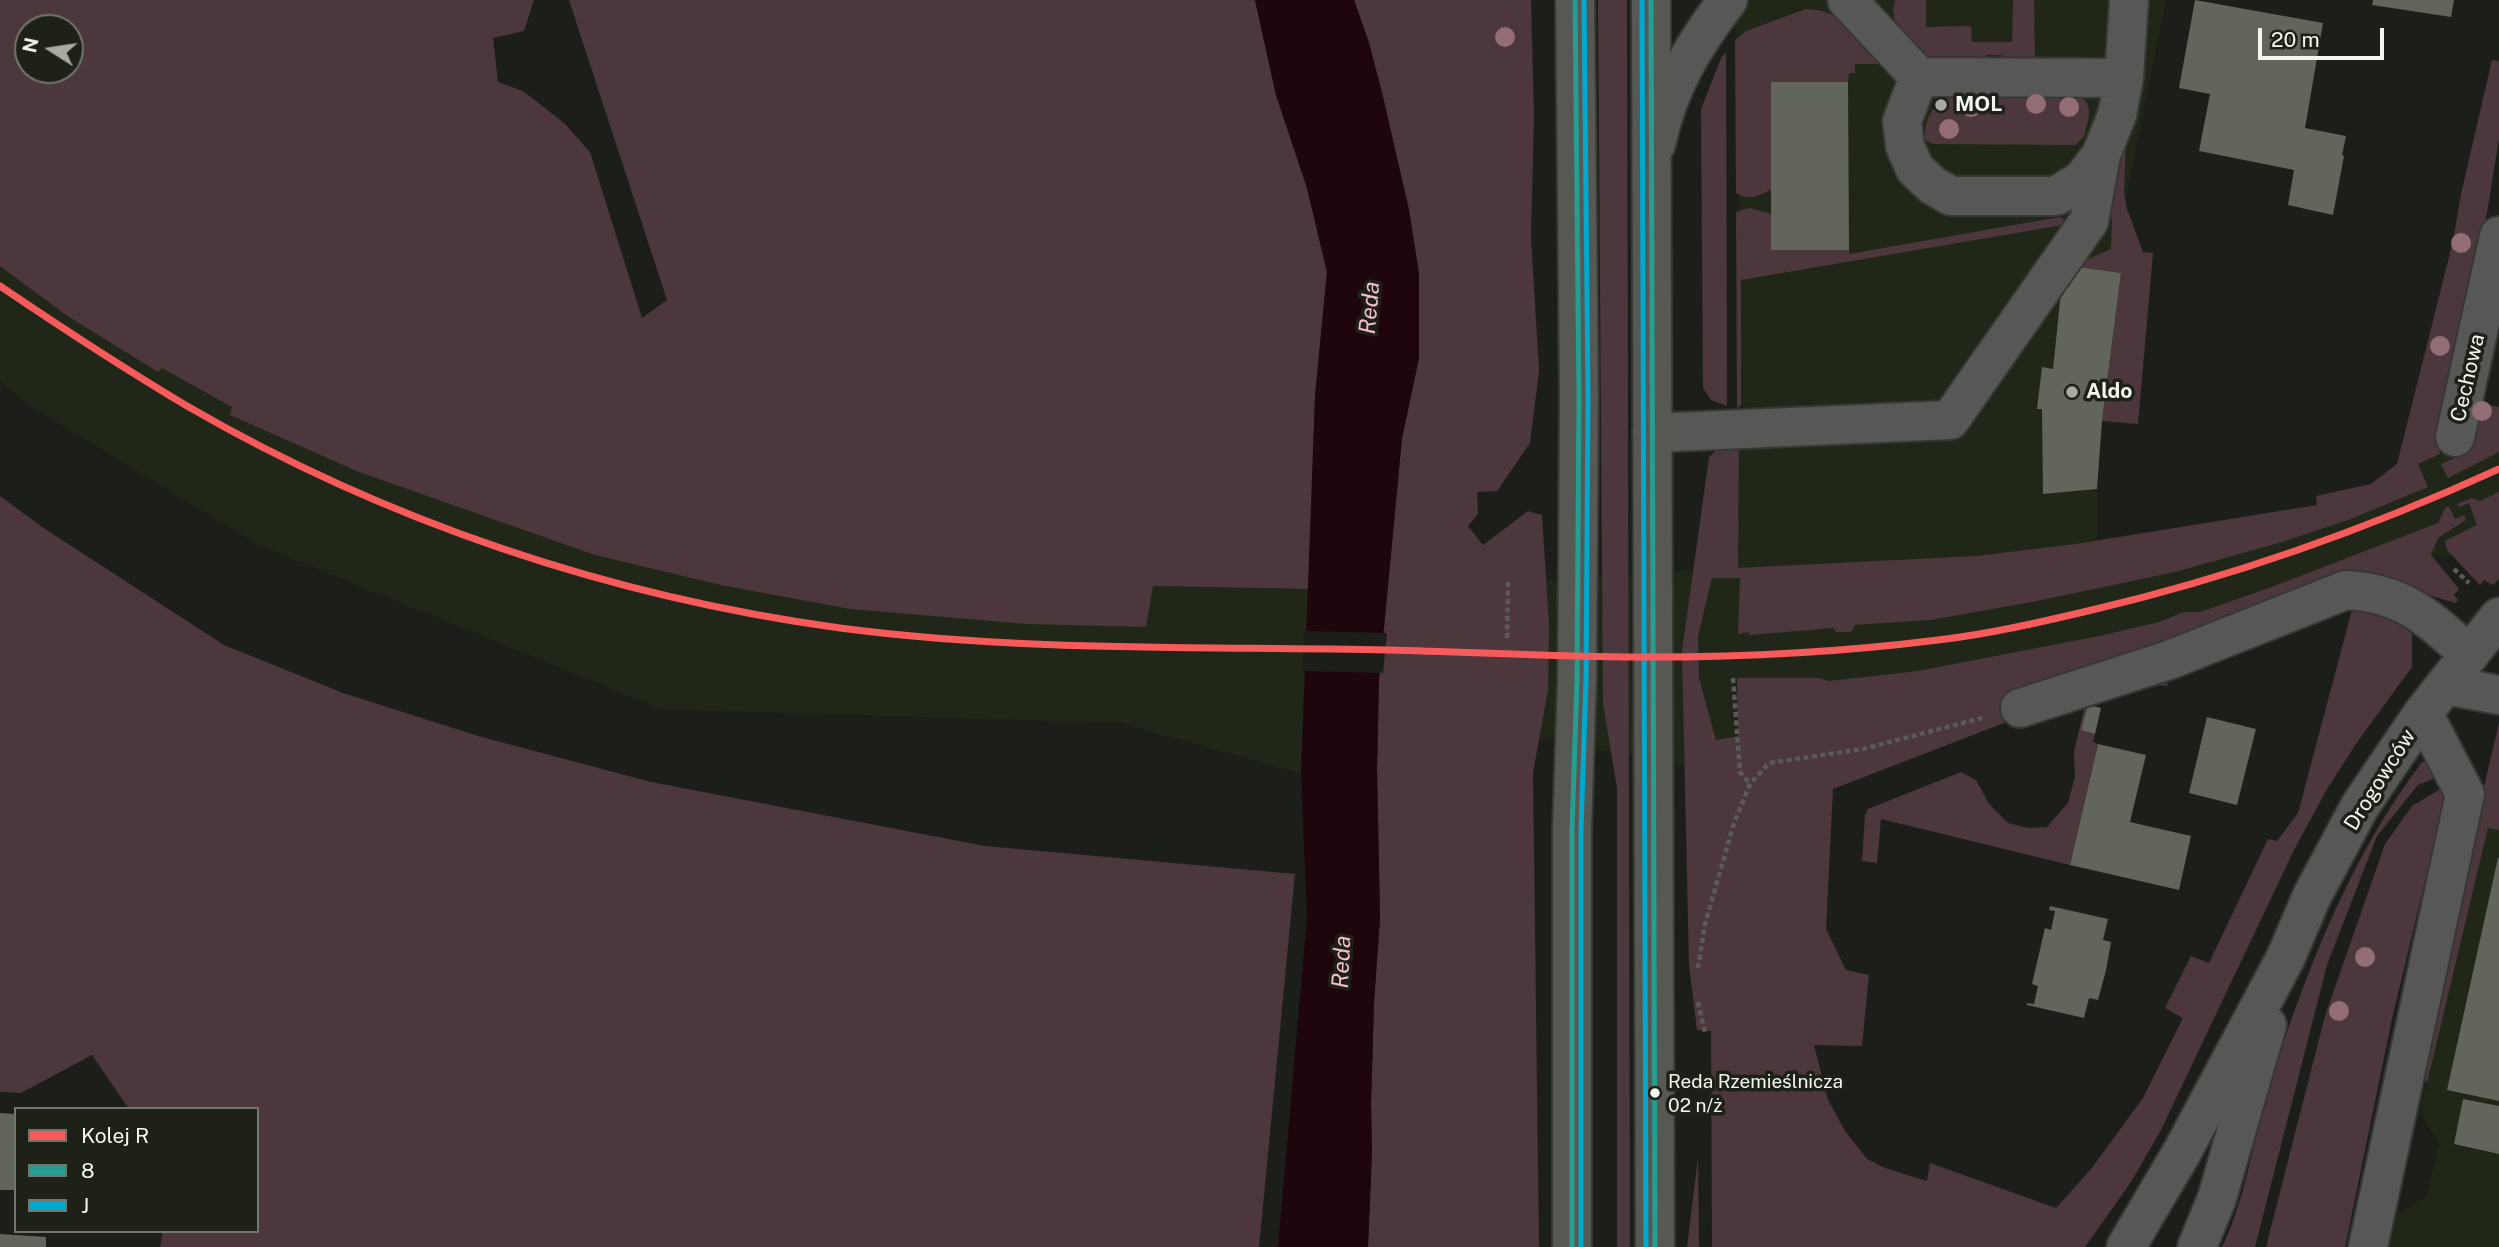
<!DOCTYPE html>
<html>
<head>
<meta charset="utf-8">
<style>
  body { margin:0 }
  #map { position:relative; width:2499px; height:1247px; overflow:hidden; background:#1c1f19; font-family:"Public Sans",sans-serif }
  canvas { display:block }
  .legend { position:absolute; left:14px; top:1107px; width:245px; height:126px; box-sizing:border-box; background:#1d2117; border:2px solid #73766d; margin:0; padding:9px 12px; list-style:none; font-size:21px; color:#f3f6ef }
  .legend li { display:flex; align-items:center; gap:14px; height:35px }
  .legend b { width:35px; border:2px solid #73766d }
  .north { position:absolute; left:14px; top:14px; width:70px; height:70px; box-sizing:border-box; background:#1d2117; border:2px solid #73766d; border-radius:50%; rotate:282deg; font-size:19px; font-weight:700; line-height:28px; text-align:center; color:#f3f6ef }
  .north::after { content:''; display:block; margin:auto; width:24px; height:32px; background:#a8aba4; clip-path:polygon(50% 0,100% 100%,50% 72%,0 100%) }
  .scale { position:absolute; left:2258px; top:28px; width:126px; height:32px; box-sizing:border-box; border:4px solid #f3f6ef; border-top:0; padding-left:9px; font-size:21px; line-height:24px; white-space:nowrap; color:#f3f6ef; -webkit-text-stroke:5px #1d2117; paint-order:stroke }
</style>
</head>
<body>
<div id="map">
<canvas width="2499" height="1247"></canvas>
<ul class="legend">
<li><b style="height:9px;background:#f75a5a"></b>Kolej R</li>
<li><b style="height:9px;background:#269d91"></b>8</li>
<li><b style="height:9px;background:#00a9ce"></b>J</li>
</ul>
<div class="north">N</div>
<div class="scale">20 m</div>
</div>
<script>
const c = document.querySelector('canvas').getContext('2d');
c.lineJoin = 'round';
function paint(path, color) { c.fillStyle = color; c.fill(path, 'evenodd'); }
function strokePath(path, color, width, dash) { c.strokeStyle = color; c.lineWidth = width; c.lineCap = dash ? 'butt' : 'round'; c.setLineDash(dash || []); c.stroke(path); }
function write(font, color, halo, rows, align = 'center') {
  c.font = font + ' "Public Sans",sans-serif'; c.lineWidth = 7; c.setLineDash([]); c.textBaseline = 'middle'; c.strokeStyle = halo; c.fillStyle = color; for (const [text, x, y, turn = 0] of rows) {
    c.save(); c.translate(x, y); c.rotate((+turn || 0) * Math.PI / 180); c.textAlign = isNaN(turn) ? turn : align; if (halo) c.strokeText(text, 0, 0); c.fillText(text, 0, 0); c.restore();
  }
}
const built = new Path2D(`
  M1736,0H2166L2122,216L2121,273L2102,421L2097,489V540L2317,505L2316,496L2371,484L2385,472L2499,427V540L2484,551L2351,566L1686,767L1507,731L1514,583L1737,567L1741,280Z
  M0,215L1152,586L1309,589L1301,774L1122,723L662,709L259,545L31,406L0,381Z
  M2499,770V1247H2390L2397,1214L2427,1197L2439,1144L2420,1112L2488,827Z`);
const green = new Path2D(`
  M0,0H534L524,31L493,38L498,82L523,91L564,123L590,152L642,318L667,300L569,0H1255L1276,95L1307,188L1327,272L1315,396L1309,589L1153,586L1146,627L1027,624L850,609L721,585L595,555L359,472L230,415L232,407L162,368L158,372L66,315L0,266ZM28,28H70V70H28Z
  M1354,0H1531L1534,116L1531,237L1539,371L1530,443L1497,491L1477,492L1478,514L1468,526L1483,545L1528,511L1542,515L1549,624L1548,690L1533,773L1539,1247H1368L1372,1151L1371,1104L1374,1002L1380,918L1377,769L1379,680L1402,438L1419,358V274L1409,210L1383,97L1369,43Z
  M1598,0H1627L1630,1247H1617V788L1603,704Z
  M1895,0H1926V27L1971,26L1972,42H2012L2013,0H2034L2035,57H2071L2063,62L2003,65L2002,55H1986V66L1933,63L1906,41L1896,26L1893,11Z
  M1806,9C1844,10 1858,36 1880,64H1855V73H1849L1848,82H1771L1772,189C1758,196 1750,201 1736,193L1735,40L1746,31Z
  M1726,53L1727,406L1711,400L1703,388L1701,109L1722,56Z
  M2492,60L2499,61V139L2487,213L2437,441L2440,454L2418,464L2428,487L2351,519L2279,543L2175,572L2032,602L1930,620L1855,625L1851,632H1836L1834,628L1749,635V632L1738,634L1740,578H1712L1698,636L1699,678L1716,740L1738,736L1737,678H1818L1829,681L1918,671L2099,636L2159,622L2184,612H2200L2269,588L2438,523L2446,507H2449L2455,519L2464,515L2466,520L2438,538L2431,555L2459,589L2454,595L2458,600L2455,603L2377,579L1833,789L1826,929L1846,970L1869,975L1862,1046L1814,1045L1828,1100L1845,1131L1867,1159L1885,1168L1927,1181L1930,1163L2056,1208L2091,1169L2143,1098L2183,1018L2165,1008L2191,956L2209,963L2268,839L2277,841L2298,813L2352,610L2306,626L2334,606L2382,609L2412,634V667L2358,741L2327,789L2293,852L2161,1130L2131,1182L2085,1247H1712L1711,1031L1697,1030L1689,965L1682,651L1709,457L1719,448L1739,446L1738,568L1976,556L2076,544L2317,505L2316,496L2371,484L2397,464L2453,241L2461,194Z
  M1952,96L2081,97C2095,107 2087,122 2084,137L2075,145L1933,144L1925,140C1925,117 1931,106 1952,96Z
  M2127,117L2124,192L2127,209L2143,252L2153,253L2138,424L2102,421L2121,273L2072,266L2111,249L2112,218L2107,213Z
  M1749,208L1772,214V250H1849V254L2060,217L2064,219L2063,225L1741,280V405L1737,408L1736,212Z
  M2479,403L2499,407V452L2448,478L2441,464L2468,452L2465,442Z
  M2499,492V579L2493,585L2484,580L2480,585L2447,550L2445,541L2477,525L2469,503L2459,507L2457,504L2472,498L2480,501Z
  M0,496L42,527L224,645L343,693L478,736L651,782L985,846L1295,874L1259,1247H160L163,1231H257V1109H129L92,1055L21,1093L0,1092Z
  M2165,677L2168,686L2149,685L2088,705L2082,730L2095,734L2093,742L2098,744L2070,865L1881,819L1877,863L1862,861L1865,815L1868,809L1961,772L1976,780L1989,804L2008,823L2028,828L2047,827L2068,803L2075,777L2074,752L2085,705Z
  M2499,723V830L2488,828L2427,1083L2418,1067Z
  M2422,762H2430L2443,775L2418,785L2377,836L2327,965L2255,1247H2222C2247,1196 2253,1138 2270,1084C2305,973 2351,855 2422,762Z
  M2442,788L2445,790L2441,814L2392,1019L2345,1247H2266L2325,1016L2385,844L2412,806Z
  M1698,1158L1699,1247H1687Z`);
const water = new Path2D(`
  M1255,0H1354L1369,43L1383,97L1409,210L1419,274V358L1402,438L1379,680L1377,769L1380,918L1374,1002L1371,1104L1372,1151L1368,1247H1278L1307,917L1301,774L1315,396L1327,272L1307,188L1276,95Z`);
const pier = new Path2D(`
  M1304,631L1387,633L1383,673L1302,671Z`);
const building = new Path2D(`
  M2195,0L2323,23L2305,128L2346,136L2342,155L2344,156L2333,215L2288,205L2294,170L2199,151L2210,94L2179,88Z
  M2373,0H2454L2451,17L2372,5Z
  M1771,82H1848L1849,250H1771Z
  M2078,267L2121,273L2102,421L2097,489L2043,494L2042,409H2037L2042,367L2053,369L2061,292Z
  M2088,705L2101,708L2095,734L2081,730Z
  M2207,717L2256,729L2237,805L2189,793Z
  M2098,744L2146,755L2130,822L2191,836L2179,890L2070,865Z
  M2498,858H2499V1101L2447,1090Z
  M2050,906L2108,919L2103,940L2111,942L2106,970L2098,1000L2089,998L2084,1018L2027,1005V1003L2034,1004L2038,986L2032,984L2045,928L2051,930L2055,911L2049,910Z
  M2463,1099L2499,1106V1154L2454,1144Z
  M0,1113L16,1114V1190H0Z
  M0,1234L46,1237V1247H0Z`);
const path = new Path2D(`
  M2454,569L2469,583
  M1507,638L1508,580
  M1733,678L1740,772L1750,784
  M1698,968L1705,924L1734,823L1750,784L1769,763L1863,749L1982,718
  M1698,1002L1705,1032`);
const minor = new Path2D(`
  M1847,0L1919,77L1902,121L1905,146L1915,169L1932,185L1951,196H2056L2082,180L2101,155L2117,115L2124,78L2129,0
  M1919,77L2124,78
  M1656,144C1668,88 1693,45 1728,0
  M1652,433L1950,420L2089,221L2101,155
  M2455,437L2499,236
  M2445,685L2499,695
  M2020,708L2169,660L2346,590C2404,593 2428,618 2469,654
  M2126,1247L2182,1152L2285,959L2312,896L2360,806L2423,713L2499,617
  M2197,1247L2217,1198L2267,1025
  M2368,1247L2465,794L2423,713`);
const major = new Path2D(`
  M1651,0L1655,1247
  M1572,1247V830L1577,680L1579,398L1575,0`);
const bus1 = new Path2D(`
  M1651,0L1655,1247
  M1572,1247V830L1577,680L1579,398L1575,0`);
const bus2 = new Path2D(`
  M1642,0L1646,1247
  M1581,1247V830L1586,680L1588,398L1584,0`);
const rail1 = new Path2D(`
  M0,286C62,328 123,368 187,406C387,522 612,597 840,628C1021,652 1206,646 1389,650C1467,652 1546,656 1624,657C1729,658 1834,653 1938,640C1990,634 2041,622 2092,610C2233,577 2368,529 2499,469`);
const trees = [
  [1505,37],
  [2036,104],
  [1971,107],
  [2069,107],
  [1949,129],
  [2461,243],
  [2440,346],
  [2482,411],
  [2365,957],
  [2339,1011]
];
const markers = [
  [1941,105,7,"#a8aba4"],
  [2072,392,7,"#a8aba4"],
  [1655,1093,6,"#f3f6ef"]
];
const busNames = [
  ["Reda Rzemieślnicza",1668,1082],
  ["02 n/ż",1668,1106]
];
const poiNames = [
  ["MOL",1955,105],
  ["Aldo",2086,392]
];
const streetNames = [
  ["Cechowa",2468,378,-77],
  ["Drogowców",2380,780,-58]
];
const waterNames = [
  ["Reda",1370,308,-85],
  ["Reda",1342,962,-87]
];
paint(built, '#202718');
paint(green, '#4c373c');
paint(water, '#1f060d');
paint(pier, '#1c1f19');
paint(building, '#61655c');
strokePath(minor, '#363834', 42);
strokePath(major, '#363834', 42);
strokePath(path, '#5a5b58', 4.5, [5, 3.5]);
strokePath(minor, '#575755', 38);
strokePath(major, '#575854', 38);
strokePath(bus1, '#269d91', 5);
strokePath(bus2, '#00a9ce', 5);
strokePath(rail1, '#f75a5a', 7);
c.fillStyle = '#926d74';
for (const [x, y] of trees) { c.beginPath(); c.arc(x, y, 10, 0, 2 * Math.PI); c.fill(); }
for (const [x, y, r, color] of markers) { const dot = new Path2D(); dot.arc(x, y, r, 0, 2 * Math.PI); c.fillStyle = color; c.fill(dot); strokePath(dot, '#1d2117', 2.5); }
write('19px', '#f3f6ef', '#1d2117', busNames, 'left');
write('bold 21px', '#f3f6ef', '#1d2117', poiNames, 'left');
write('21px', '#f3f6ef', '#1d2117', streetNames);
write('italic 23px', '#f7becc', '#1d2117', waterNames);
</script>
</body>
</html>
